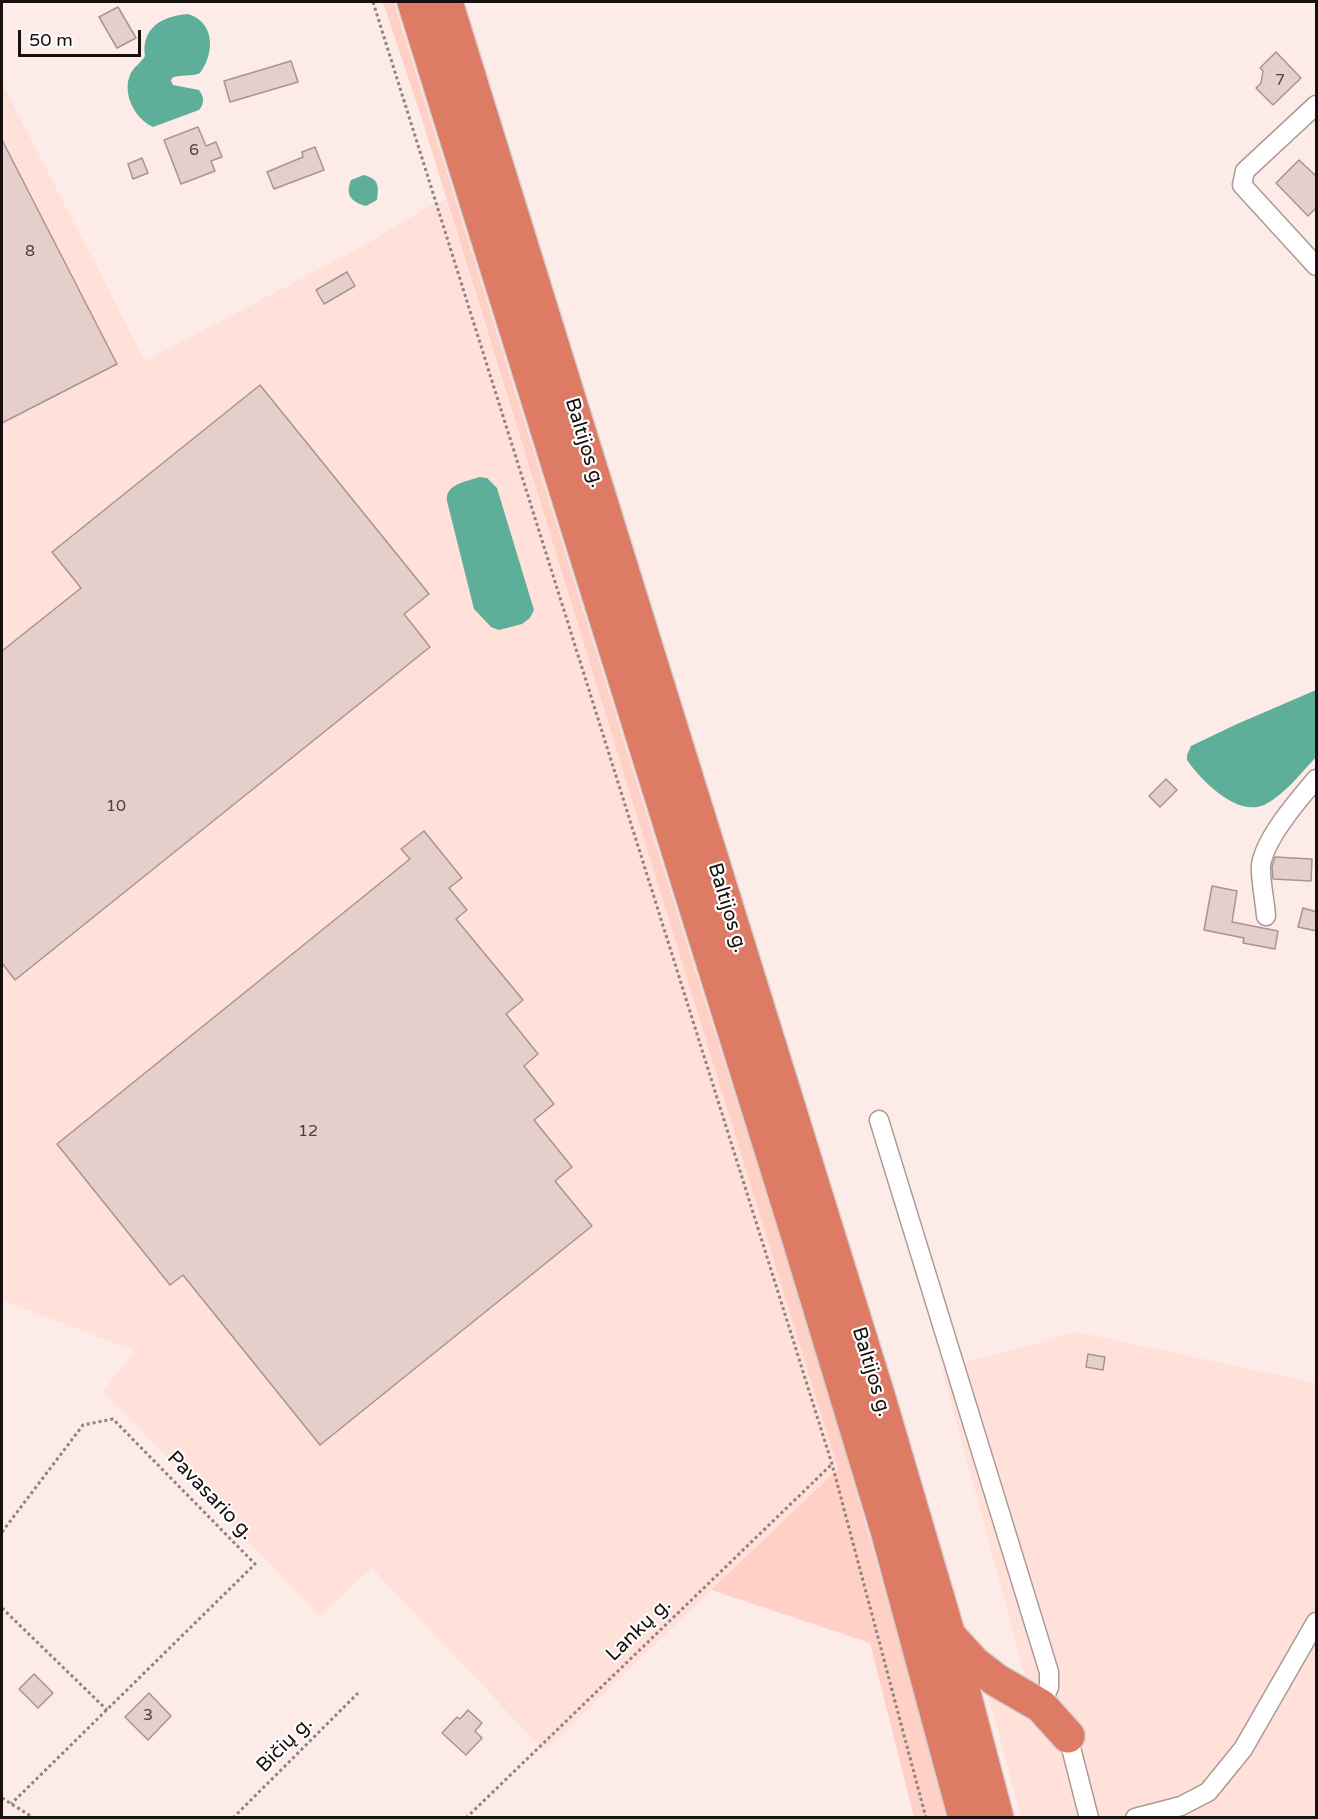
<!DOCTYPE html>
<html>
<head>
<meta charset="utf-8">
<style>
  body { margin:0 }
  #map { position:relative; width:1318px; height:1819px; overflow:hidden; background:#fdebe7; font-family:"Varela Round",sans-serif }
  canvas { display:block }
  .frame { position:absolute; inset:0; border:3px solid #18100f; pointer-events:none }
  .scale { position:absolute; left:18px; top:30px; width:123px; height:27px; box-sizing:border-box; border:3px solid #18100f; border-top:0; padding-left:8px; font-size:18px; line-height:21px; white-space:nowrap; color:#18100f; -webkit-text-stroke:4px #fdfdfd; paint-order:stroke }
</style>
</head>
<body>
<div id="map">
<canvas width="1318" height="1819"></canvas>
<div class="frame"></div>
<div class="scale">50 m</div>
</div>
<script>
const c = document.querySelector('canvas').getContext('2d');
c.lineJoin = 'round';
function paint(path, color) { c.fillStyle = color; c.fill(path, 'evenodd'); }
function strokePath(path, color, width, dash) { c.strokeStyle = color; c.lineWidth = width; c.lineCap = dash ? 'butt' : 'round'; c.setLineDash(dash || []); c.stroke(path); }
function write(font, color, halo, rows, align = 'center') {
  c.font = font + ' "Varela Round",sans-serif'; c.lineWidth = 4.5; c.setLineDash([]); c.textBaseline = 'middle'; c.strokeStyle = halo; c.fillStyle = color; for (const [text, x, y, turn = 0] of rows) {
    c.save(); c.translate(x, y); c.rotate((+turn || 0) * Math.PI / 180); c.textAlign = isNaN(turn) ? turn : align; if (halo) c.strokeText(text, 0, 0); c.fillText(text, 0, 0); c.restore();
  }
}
const built = new Path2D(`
  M2,83L145,361L356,250L430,206L446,200L838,1469L544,1751L372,1568L320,1616L103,1391L135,1351L2,1300Z
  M1077,1332L1316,1383V1817H1021L976,1649L1025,1676L942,1369Z`);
const green = new Path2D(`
  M383,2H394L703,995L806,1317L950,1817H914L870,1643L711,1590L838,1469L422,119Z`);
const water = new Path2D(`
  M188,14C215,22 215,53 200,73C191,77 181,74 172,78L171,81L173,85L199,90C204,97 205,103 199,110L153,127C135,119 122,94 130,75C133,67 141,63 145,56C141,28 162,16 188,14Z
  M364,175C379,179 379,186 377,200L366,206C351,202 345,195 351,180Z
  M479,477L487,478L497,488L534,610L530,618L522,624L499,630L491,627L474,609L447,501C445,484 466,482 479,477Z
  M1316,690V757C1301,773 1286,793 1266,804C1238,819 1201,780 1187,760V755L1191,746L1237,724Z`);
const building = new Path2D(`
  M118,7L136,38L117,48L99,17Z
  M1276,52L1301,78L1273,105L1256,88L1261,83L1263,71L1260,68Z
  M291,61L298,82L230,102L224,81Z
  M198,127L206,146L216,142L222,157L211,161L215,171L181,184L164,140Z
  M2,140L117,364L2,423Z
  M315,147L324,170L274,189L267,172L303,157L302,152Z
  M142,158L148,173L133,179L128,164Z
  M1299,160L1317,177V207L1308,216L1276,183Z
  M347,272L355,286L324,304L316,290Z
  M260,385L429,594L404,614L430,647L15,980L2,963V651L81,588L52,552Z
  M1166,779L1177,790L1160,807L1149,796Z
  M424,831L462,878L449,888L467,910L456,919L523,1000L506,1014L538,1054L524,1066L554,1104L534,1120L572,1167L555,1181L592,1226L320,1445L183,1275L170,1285L57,1144L410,859L401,849Z
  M1275,857L1312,859L1311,881L1273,879L1272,867Z
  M1212,886L1237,891L1232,922L1278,931L1275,949L1243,943L1244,938L1204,930Z
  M1303,908L1317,912V931L1298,927Z
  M1088,1354L1105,1357L1103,1370L1086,1367Z
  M34,1674L53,1693L38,1708L19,1689Z
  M149,1693L171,1716L148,1740L125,1717Z
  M468,1710L482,1723L475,1731L482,1738L466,1755L442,1733L457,1717L460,1719Z`);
const path = new Path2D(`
  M373,2L832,1464L926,1818
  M2,1532L83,1425L113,1419L255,1564L11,1804
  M2,1608L107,1710
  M2,1798L34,1818
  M233,1818L358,1693
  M466,1818L832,1464`);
const street = new Path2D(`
  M1316,105L1245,171L1242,185L1316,266
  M1266,916C1265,901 1260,879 1261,865C1265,838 1299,799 1316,779
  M879,1120L1049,1672V1687L1041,1706
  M1068,1736L1089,1818
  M1135,1818L1181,1806L1208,1792L1243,1749L1316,1622`);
const highway = new Path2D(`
  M414,2L797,1233L887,1530L965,1818
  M446,2L878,1395L949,1636L997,1818
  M951,1638L974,1663L996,1680L1041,1706L1068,1736`);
const numberNames = [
  ["7",1280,81],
  ["6",194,151],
  ["8",30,252],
  ["10",116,807],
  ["12",308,1132],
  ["3",148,1716]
];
const streetNames = [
  ["Baltijos g.",584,443,73],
  ["Baltijos g.",727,908,73],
  ["Baltijos g.",871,1372,73],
  ["Pavasario g.",210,1496,46],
  ["Lankų g.",639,1630,-44],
  ["Bičių g.",285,1745,-45]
];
paint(built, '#ffe1da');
paint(green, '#fed0c6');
paint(water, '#5daf9a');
paint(building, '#e5cfca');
strokePath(building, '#a89490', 1.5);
strokePath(street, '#ad9994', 21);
strokePath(highway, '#d1cfcf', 36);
strokePath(path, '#8f8280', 3, [3, 3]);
strokePath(street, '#fff', 18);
strokePath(highway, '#dd7b65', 33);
write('16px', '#4b403e', null, numberNames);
write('20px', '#18100f', '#fdfdfd', streetNames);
</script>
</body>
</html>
